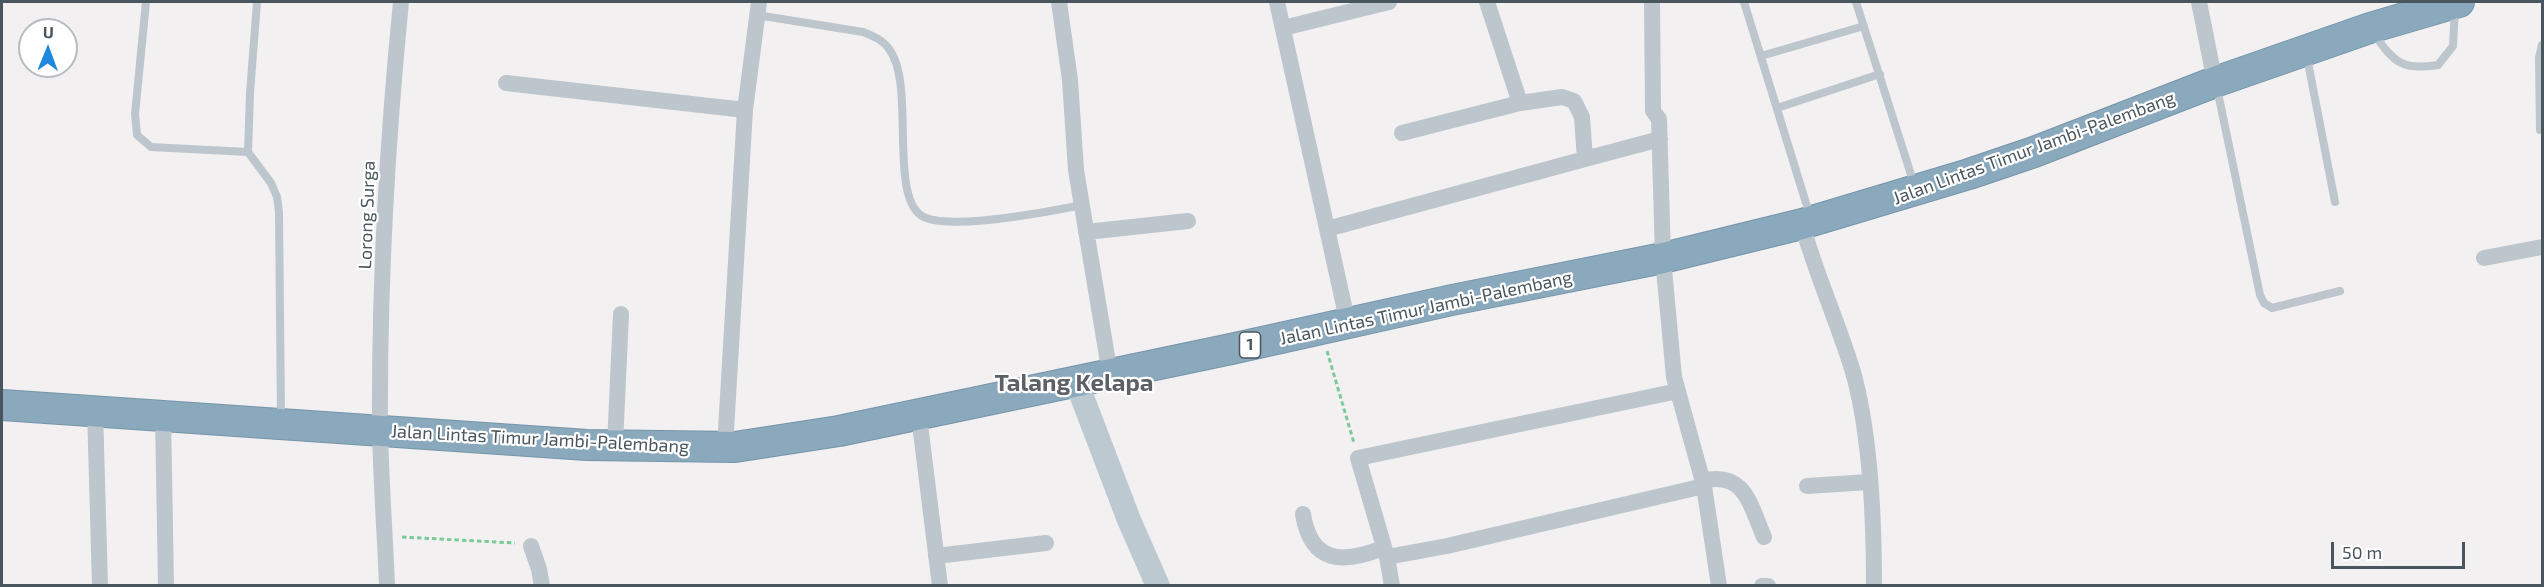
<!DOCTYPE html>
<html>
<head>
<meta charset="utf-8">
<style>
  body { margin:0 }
  #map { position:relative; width:2544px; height:587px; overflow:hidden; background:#f2f0f1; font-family:"Exo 2",sans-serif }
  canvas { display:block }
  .frame { position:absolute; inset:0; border:3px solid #49565d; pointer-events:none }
  .north { position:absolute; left:18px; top:18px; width:60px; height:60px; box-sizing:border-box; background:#fff; border:2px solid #b6bbbe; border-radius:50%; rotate:1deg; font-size:16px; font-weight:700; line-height:24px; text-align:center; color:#49565d }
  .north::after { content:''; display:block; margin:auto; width:21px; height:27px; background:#2089dd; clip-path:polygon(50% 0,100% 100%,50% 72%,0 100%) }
  .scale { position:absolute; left:2331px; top:542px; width:134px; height:27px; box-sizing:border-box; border:3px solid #49565d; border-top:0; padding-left:8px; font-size:18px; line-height:21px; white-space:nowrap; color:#49565d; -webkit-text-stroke:4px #fff; paint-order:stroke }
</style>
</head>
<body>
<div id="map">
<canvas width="2544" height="587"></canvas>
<div class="frame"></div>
<div class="north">U</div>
<div class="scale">50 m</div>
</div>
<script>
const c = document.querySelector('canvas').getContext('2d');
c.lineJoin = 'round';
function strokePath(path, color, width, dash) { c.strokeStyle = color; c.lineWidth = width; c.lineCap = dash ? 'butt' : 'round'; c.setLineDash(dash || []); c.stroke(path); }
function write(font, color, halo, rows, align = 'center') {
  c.font = font + ' "Exo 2",sans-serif'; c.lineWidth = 4.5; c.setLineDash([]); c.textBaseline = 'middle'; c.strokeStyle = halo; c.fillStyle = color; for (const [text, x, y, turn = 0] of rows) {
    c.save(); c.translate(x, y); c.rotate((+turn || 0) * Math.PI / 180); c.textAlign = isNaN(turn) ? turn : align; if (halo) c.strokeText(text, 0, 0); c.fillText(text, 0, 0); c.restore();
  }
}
const path = new Path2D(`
  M1327,351L1354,443
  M402,537L515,543`);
const lane = new Path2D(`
  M146,2L135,114L137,135L151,147L248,152
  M257,2L250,93L248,152L271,183L277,197L279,212L281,418
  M1744,2L1810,216
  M1856,2L1914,184
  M757,15L863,32C873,36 883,40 889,49C917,85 886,203 926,218C957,229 1047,212 1082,205
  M2374,34C2394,62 2402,71 2438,65L2453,46L2455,9
  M1761,56L1864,26
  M2307,57L2335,202
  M2217,88L2260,295L2264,303L2272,308L2340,291
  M1777,108L1880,74
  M2540,130L2539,58L2542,45`);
const street = new Path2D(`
  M1059,2L1070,80L1076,170L1110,374
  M1277,2L1348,324
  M1487,2L1520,103
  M1652,2L1653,111L1659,119L1663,258L1674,377L1704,486L1719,586
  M2199,2L2215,82
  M1283,28L1389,2
  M506,83L745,110
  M1402,133L1520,103L1562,97L1574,101L1582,117L1585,159L1660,139
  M1802,224C1816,275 1838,322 1853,372C1871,436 1874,519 1874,586
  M1327,229L1585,159
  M1086,232L1188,221
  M2484,258L2542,247
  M95,410L100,586
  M163,415L166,586
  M919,416L940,586
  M615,445L621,314
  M725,447L745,110L759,2
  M1702,481C1745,470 1750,505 1764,537
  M1807,486L1869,482
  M1303,514C1311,564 1343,564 1383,548
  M531,546L539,569L542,586
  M936,556L1046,543
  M1387,557L1447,546L1704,486
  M387,586C385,534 381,482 380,430C379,288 387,143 401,2
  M1392,586L1387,557L1358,458L1678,391
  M1762,586H1768`);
const secondary = new Path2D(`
  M1076,381L1129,520L1158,586`);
const highway = new Path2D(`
  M2,405L587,445L735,447L839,431L1231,349L1452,300L1663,258L1802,224L1969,174L2034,152L2215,82L2370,28L2459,2`);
const shields = [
  [1250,345,21]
];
const shieldNames = [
  ["1",1250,345]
];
const streetNames = [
  ["Jalan Lintas Timur Jambi-Palembang",2034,148,-20],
  ["Lorong Surga",367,215,-88],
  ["Jalan Lintas Timur Jambi-Palembang",1426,308,-12],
  ["Jalan Lintas Timur Jambi-Palembang",540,439,3]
];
const districtNames = [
  ["Talang Kelapa",1074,383]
];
strokePath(highway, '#7594a9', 32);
strokePath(path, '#7acb99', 3, [4.5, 3]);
strokePath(lane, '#bcc6cc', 8);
strokePath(street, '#bcc6cc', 16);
strokePath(secondary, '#bdc9d1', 24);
strokePath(highway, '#8aa9bd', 30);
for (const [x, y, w] of shields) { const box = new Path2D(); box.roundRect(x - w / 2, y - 13, w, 26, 4.5); c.fillStyle = '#fff'; c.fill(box); strokePath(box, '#49565d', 1.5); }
write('bold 16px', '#49565d', null, shieldNames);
write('18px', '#49565d', '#fff', streetNames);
write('bold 24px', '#5d6165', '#fff', districtNames);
</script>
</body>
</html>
